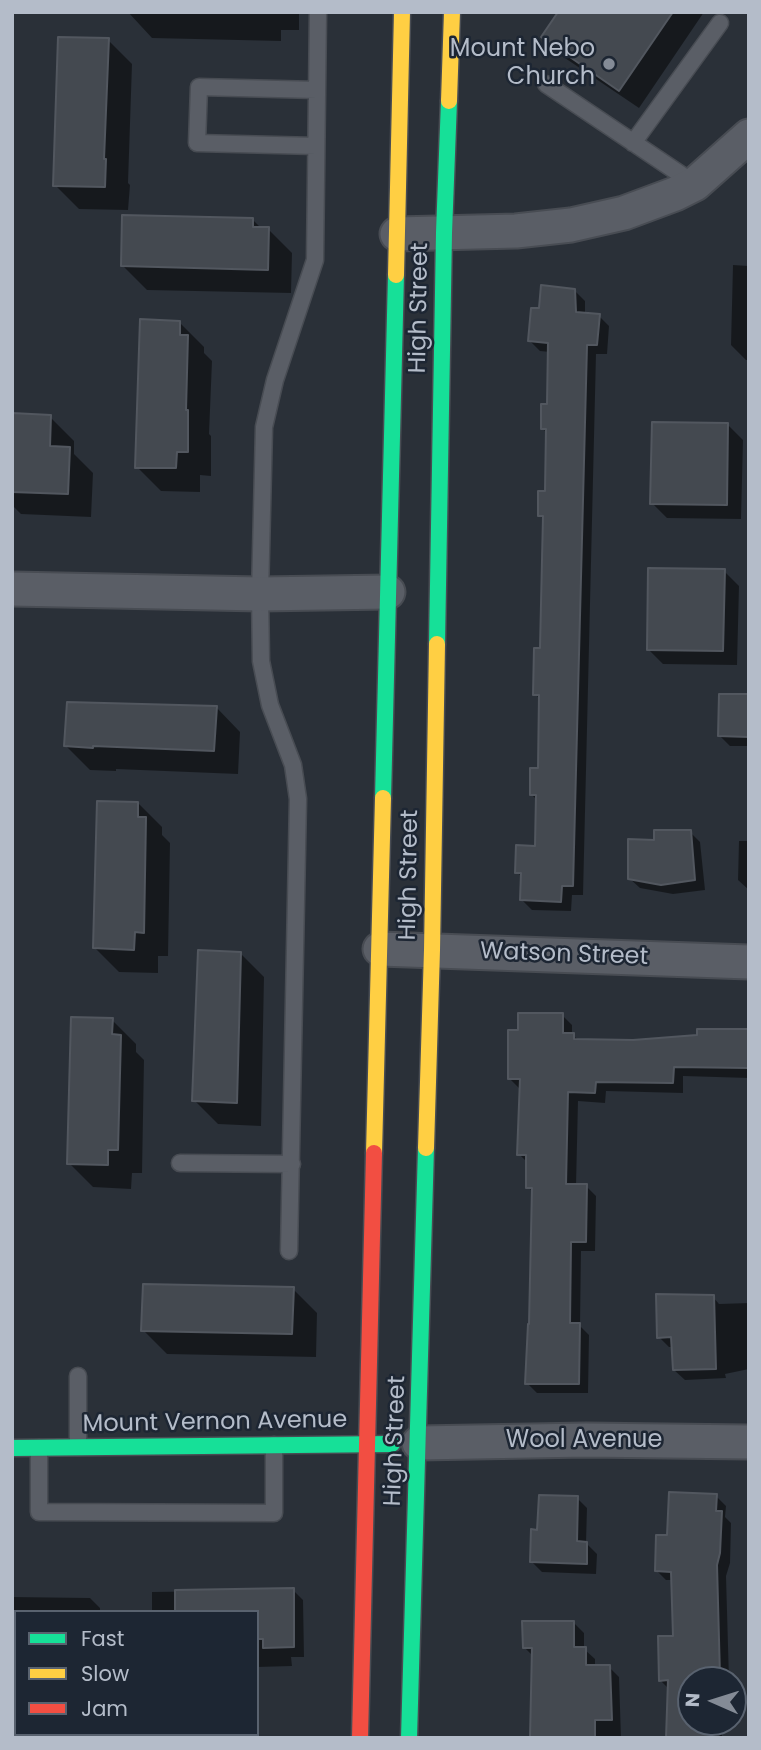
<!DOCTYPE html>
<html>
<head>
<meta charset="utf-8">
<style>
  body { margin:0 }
  #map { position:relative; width:761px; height:1750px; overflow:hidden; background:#2a3038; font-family:Poppins,sans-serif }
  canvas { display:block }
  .frame { position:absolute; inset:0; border:14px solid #b4bcc9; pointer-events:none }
  .legend { position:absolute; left:14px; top:1610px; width:245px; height:126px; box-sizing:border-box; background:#1d2633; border:2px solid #59626f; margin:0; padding:9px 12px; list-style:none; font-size:21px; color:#b4bcc9 }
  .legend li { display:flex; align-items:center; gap:14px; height:35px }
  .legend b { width:35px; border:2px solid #59626f }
  .north { position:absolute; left:677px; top:1666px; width:70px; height:70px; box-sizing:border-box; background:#1d2633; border:2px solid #59626f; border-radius:50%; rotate:273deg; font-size:19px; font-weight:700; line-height:28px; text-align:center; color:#b4bcc9 }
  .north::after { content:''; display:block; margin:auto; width:24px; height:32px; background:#848b96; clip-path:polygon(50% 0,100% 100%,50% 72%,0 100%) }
</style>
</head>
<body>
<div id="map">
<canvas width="761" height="1750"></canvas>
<div class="frame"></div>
<ul class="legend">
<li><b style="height:9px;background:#16e098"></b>Fast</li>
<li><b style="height:9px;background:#ffcf43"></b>Slow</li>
<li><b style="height:9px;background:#f24e42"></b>Jam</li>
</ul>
<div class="north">N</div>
</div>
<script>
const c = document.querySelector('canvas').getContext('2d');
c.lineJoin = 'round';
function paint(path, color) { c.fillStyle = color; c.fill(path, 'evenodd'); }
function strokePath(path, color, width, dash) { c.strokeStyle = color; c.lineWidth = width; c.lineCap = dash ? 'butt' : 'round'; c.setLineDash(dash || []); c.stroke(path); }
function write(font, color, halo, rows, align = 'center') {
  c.font = font + ' Poppins,sans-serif'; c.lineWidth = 5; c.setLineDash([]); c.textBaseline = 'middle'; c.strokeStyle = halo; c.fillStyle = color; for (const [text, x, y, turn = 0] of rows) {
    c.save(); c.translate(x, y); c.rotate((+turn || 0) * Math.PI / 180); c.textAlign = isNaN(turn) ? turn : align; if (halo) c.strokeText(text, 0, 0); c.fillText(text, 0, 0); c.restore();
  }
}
const shadow = new Path2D(`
  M128,12H299V30H281V41L152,38Z
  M560,12H704L639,108L562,56L543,37Z
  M108,40L132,64L128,183L130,185L128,210L79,209L55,185Z
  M252,219L262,229H268L292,253L291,293L147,290L123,266Z
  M733,265L749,266V360H746L731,345Z
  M575,291L585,301V315L599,316L609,326L607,354H596L583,895H572L571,911L532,910L522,900L523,878L517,872L537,848L538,801L531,794L539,770L541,700L535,694L541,650L545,520L539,515L547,493L548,434L542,428L549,406L550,352L540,351L530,341L540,310Z
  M180,323L204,347V353L212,361L209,434L211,436V476L200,475V492L161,491L137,467Z
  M12,415L50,417L74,441V454L93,473L91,517L21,514L12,505Z
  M728,425L743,440L741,519L667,518L652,503Z
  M724,571L739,586L737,665L663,664L648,649Z
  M749,696V746H730L720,736Z
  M216,707L240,732L238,774L116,769V771L90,770L66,746Z
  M138,803L162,827V835L170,843L168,956H158V973L119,972L95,948Z
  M690,832L700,842L705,890L673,894L640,888L629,878L655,841Z
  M739,841H749V890L738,880Z
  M240,953L264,977L261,1126L218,1124L194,1100Z
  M562,1015L572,1025V1035L580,1041L633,1042L749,1031V1078L683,1076V1093L606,1091L605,1103L578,1101L576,1186H586L596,1196L595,1251H581L580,1326L589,1335L588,1393H537L527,1383L534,1193L528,1187V1163L519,1154L520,1089L510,1079L520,1032Z
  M112,1020L136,1044V1052L144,1060L142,1173H132L131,1189L93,1187L69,1163Z
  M293,1289L317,1313L316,1357L167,1354L143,1330Z
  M713,1297L719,1304L749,1303V1369L725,1374L726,1378L685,1380L674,1370L673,1347H669L659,1337Z
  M716,1496L726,1506L725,1517L731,1523L730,1563L726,1576L729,1680H691V1722H722V1736L723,1738H668L669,1689L660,1680L674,1637L673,1580H666L656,1570L669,1537Z
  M577,1498L587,1508L586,1543L597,1554L596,1574L542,1572L532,1562L539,1531Z
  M293,1590L303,1600L304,1657H291L292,1666L257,1667V1612H152V1592Z
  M12,1597L90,1598L100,1608V1612H16V1658L12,1655Z
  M574,1623L584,1633V1649L595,1659V1667H609L619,1677L621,1738H530L533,1656L524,1647Z`);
const building = new Path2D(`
  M558,12H673L619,91L541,37Z
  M58,37L109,38L104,159H106L105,187L53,186Z
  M122,215L253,218V227H269L268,270L121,266Z
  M541,285L575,289L576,312L600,314L597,345H587L573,886H562L561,902L520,900L521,873H515L516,845L535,846L536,795H530V768H538L539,695H533L534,648H540L543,516H538V491H545L546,429H541V404H547L548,343L528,341L531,308H539Z
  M140,319L180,321V335H188L186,410H188V452H177L176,468H135Z
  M12,413L51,415L50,446L70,447L68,494L12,492Z
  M652,422L728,423L727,505L650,504Z
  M648,568L725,569L723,651L647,650Z
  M719,694H749V737L718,736Z
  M67,702L217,706L214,751L93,746V748L64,746Z
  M97,801L138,802V817H146L144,933L135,932L134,950L93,948Z
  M654,830H691L695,880L661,885L628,879V839L654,840Z
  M198,950L241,952L237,1103L192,1101Z
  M518,1013H563V1033H574V1039L633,1040L697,1035V1029H749V1068L674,1067L673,1083L596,1082L595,1093L568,1092L566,1184H587L586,1242H571L570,1323H580L579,1384H525L528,1324H529L532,1188H526V1155H517L520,1079H508V1030H518Z
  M71,1017L113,1018L112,1034L121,1035L118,1150H108V1165L67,1164Z
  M143,1284L294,1287L292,1334L141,1331Z
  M656,1294L714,1295L716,1369L673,1370L671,1337L657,1338Z
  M669,1492L717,1494L716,1511H722L720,1553L717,1565L720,1677H713V1680H691V1722H713L712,1738H666L668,1680L659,1681L658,1636H673L671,1572L655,1571L656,1535H667Z
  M539,1495L578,1496L577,1541L587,1542V1564L530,1562L531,1529L537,1530Z
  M294,1588V1647L263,1648V1639H257V1612H175V1590Z
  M522,1621H574V1647H586V1665H610L612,1720H595V1738H530L532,1648H523Z`);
const lane = new Path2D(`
  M546,84L695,184
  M633,143L720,23
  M316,146L197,143L199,87L317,90
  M180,1163L292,1164
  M289,1251L298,799L293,765L270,705L261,661L260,594L264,427L275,380L315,260L318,12
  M78,1376V1447
  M39,1448V1512L274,1513V1445`);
const street = new Path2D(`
  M397,234L516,231L571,225L624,213L675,194L695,184L749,136
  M12,589L260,594L388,592
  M380,949L749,962
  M419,1443L586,1440L749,1442`);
const fast = new Path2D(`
  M437,644L444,233L449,101
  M383,798L396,275
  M12,1448L392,1444
  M409,1738L426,1148`);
const slow = new Path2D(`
  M449,101L452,12
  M396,275L402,12
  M426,1148L432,950L437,644
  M374,1153L383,798`);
const jam = new Path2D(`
  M360,1738L374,1153`);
const markers = [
  [609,64,7,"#848b96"]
];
const poiNames = [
  ["Mount Nebo",595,50],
  ["Church",595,78]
];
const streetNames = [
  ["High Street",420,308,-89],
  ["High Street",410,875,-89],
  ["Watson Street",564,955,2],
  ["Mount Vernon Avenue",215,1423,-1],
  ["High Street",396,1441,-88],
  ["Wool Avenue",584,1441]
];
paint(shadow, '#0007');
paint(building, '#444950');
strokePath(building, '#52575f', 2);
strokePath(lane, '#484c53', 19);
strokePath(street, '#484c53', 37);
strokePath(fast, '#484c53', 19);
strokePath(slow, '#484c53', 19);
strokePath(jam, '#484c53', 19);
strokePath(lane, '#5a5e66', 16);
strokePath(street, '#5a5e66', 33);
strokePath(fast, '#16e098', 16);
strokePath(slow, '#ffcf43', 16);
strokePath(jam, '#f24e42', 16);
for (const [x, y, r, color] of markers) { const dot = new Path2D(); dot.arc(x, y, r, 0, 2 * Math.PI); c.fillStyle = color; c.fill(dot); strokePath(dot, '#1d2633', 2.5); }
write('24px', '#b4bcc9', '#1d2633', poiNames, 'right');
write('24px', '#b4bcc9', '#1d2633', streetNames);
</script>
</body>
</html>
